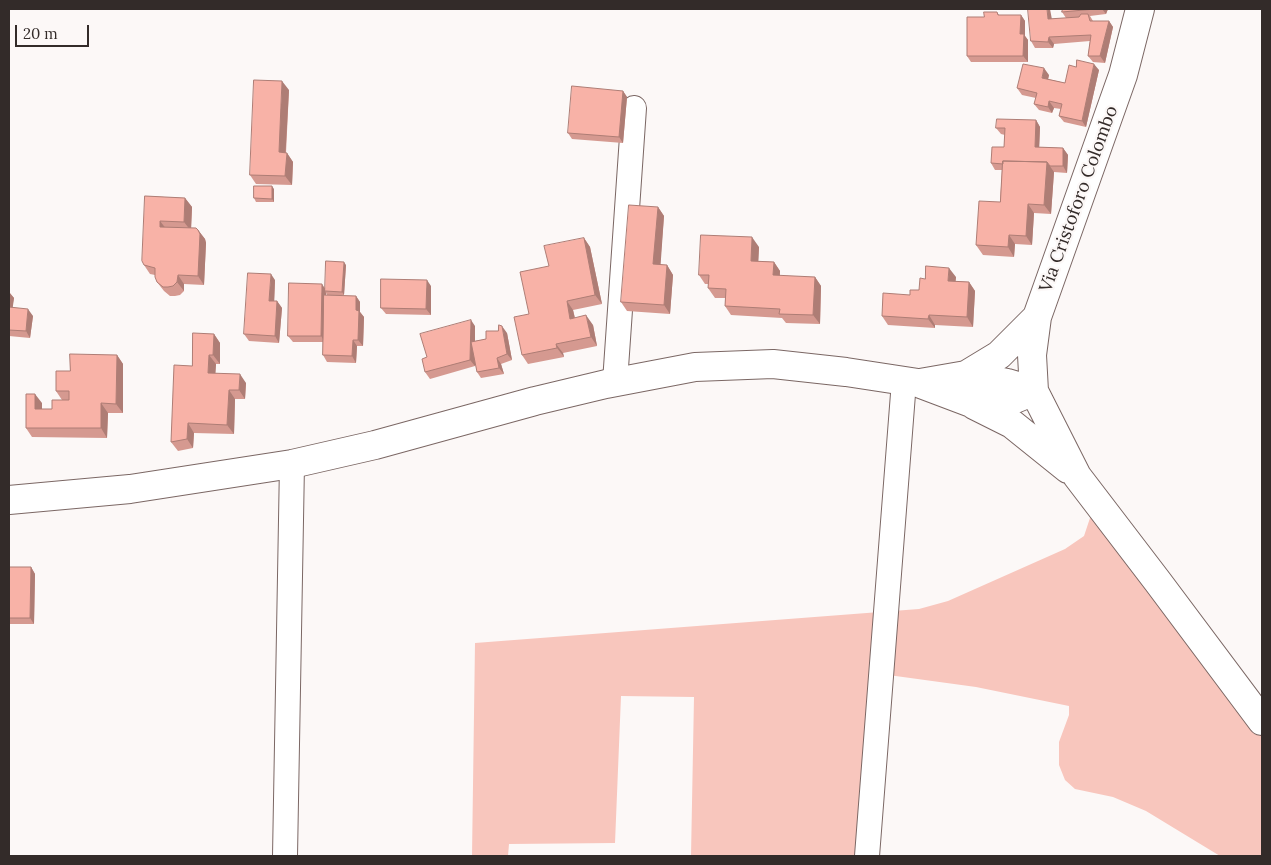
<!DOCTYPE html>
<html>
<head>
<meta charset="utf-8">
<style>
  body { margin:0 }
  #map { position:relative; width:1271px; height:865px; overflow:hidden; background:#fcf8f7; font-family:Lora,serif }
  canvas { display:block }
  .frame { position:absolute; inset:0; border:10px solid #332b29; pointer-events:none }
  .scale { position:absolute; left:15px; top:25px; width:74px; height:22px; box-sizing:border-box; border:2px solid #332b29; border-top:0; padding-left:6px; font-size:15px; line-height:18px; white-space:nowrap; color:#332b29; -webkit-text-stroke:4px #fcf8f7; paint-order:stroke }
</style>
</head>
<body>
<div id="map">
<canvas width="1271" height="865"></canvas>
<div class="frame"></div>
<div class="scale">20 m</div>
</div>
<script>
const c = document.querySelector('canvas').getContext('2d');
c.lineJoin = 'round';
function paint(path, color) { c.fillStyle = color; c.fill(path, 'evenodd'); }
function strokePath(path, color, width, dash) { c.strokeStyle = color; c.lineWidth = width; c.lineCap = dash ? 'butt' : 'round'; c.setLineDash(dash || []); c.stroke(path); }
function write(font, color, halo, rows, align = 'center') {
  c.font = font + ' Lora,serif'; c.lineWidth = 4.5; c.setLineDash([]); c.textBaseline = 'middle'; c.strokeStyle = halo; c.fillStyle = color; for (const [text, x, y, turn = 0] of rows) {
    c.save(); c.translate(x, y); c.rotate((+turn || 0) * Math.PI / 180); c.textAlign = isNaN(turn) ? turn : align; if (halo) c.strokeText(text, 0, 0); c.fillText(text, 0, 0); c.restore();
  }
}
const green = new Path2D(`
  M1091,515L1262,721V856H1220L1146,811L1113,797L1075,789L1065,780L1059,765V742L1069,715V706L976,687L881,674L867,856H691L694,697L621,696L615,843L509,844L508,856H472L475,643L919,609L948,601L1065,549L1084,536Z`);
const street = new Path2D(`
  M615,382L634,108
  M285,856L292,464
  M867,856L904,381`);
const secondary = new Path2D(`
  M1140,9L1123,75L1037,317L1032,355L1034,391L1077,476L1158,582L1262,721
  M966,375L1007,383L1034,391
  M920,383L966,375L999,355L1037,317
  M974,405L1012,424L1068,469
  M9,500L130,489L292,464L375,445L535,401L606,384L695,367L773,364L846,372L918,383L971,403L1003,404L1034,391`);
const wall = new Path2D(`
  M1063,9H1108L1106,14L1090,16L1093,21H1109L1113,27L1105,63L1093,62L1088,56L1090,41L1054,44L1053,48H1035L1031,41L1052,19L1066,18L1062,12Z
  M997,12L999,15H1021L1025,21V36L1028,40V62H971L967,56L984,17Z
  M1076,67L1099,70L1086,127L1064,122L1059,116L1061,109L1054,108L1052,113L1039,110L1034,104L1036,98L1022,95L1017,88L1049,75L1048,79L1065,83Z
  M289,90L286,153H287L293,162L292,185L256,184L250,175Z
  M623,91L627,97L623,143L572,139L568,133Z
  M1036,120L1040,127L1039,147L1063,148L1068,155L1067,173L1054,172L1051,214L1034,213L1032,245L1015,244L1014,257L983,255L976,245L1000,202L1002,170H995L991,163L1004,147L1005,135L1001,134L996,128Z
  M274,189V202H256L254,198Z
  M145,196L185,198L192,207L191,228L198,230L205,239L206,243L204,285L184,284V291L180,295L175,296H170L164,291L157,282L155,275L150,274L144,265Z
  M658,207L664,216L660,265H667L673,275L670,314L627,311L621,302Z
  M584,238L590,247L602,304L573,310L575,318L593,325L597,346L563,353L564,357L528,364L522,355L529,314L549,266Z
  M759,247L758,261L774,262L780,271V276L815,277L821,286L820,324L786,323L782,318L731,315L725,306V298H715L708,288V284H705L699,275Z
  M346,265L344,295H327L326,293V295L356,296L360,302V312L364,317L363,346H357L356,363L327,362L323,355V342H293L288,336L325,288Z
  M956,277L955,281L969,282L975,291L973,327L935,325V328L888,325L882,316L910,295L919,290L925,279Z
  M275,280L274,301H277L282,308L279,343L249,341L244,334Z
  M431,286V315L386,314L381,308Z
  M9,292L14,298L12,308L33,316L30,338L9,336Z
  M475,326V341L486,339L507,333L512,360L501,364L504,374L481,378L477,372L475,362V366L430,379L425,372L427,357Z
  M214,334L220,343V364H216L215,373L246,383L245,399H235L234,434L194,433L193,448L178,451L171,442L192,366Z
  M117,355L123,364V413H108L107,438L32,437L26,428L42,403V409H52L62,400L56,391L70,371Z
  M9,567H31L35,574L34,624H9Z`);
const shadedWall = new Path2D(`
  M1047,9H1050L1053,25L1048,19Z
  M1102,9H1108L1106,14Z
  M1021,15L1025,21V36L1028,40V62L1023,56L1020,34Z
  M1109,21L1113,27L1105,63L1100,56Z
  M1049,37L1054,44L1053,48L1048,42Z
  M1094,64L1099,70L1086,127L1082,121Z
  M1044,68L1049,75L1047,84L1042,78Z
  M282,81L289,90L285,162L279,152Z
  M623,91L627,97L623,143L619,137Z
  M1049,101L1054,108L1052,113L1048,107Z
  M1036,120L1040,127L1039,153L1035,147Z
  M1063,148L1068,155L1067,173L1063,166Z
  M287,153L293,162L292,185L285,176Z
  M1047,162L1054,172L1051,214L1044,205Z
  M272,186L274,189V202L272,199Z
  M185,198L192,207L191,231L184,222Z
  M1028,204L1034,213L1032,245L1026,236Z
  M658,207L664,216L660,273L653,264Z
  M160,221L167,230L160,227Z
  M198,230L205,239L206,243L204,285L198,276Z
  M1009,235L1015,244L1014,257L1008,247Z
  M752,237L759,247L758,270L751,261Z
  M584,238L590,247L602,304L595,295Z
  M344,262L346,265L344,295L342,292Z
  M774,262L780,271L779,284L773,275Z
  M667,265L673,275L670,314L664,305Z
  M949,268L956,277L955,290L948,281Z
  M271,274L275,280L274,307L269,301Z
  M178,275L184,284V291L177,282Z
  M815,277L821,286L820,324L813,315Z
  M427,280L431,286V315L426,309Z
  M969,282L975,291L973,327L967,317Z
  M322,284L326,290L325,291L326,293L325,342L321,336Z
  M9,292L14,298L12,313L9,309Z
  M356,296L360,302V312L364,317L363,346L358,340L356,310Z
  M277,301L282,308L279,343L275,336Z
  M567,301L573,310L577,328L570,319Z
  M28,309L33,316L30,338L26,331Z
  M586,315L593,325L597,346L591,337Z
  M929,315L935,325V328L928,319Z
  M471,320L475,326V366L470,360Z
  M502,326L507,333L512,360L507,354Z
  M214,334L220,343V364L213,355Z
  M353,340L357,346L356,363L352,356Z
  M556,344L563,353L564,357L557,348Z
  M117,355L123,364V413L116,404Z
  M209,355L216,364L215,382L208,373Z
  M497,358L501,364L504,374L499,368Z
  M240,374L246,383L245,399L239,390Z
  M229,390L235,399L234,434L227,425Z
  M35,394L42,403V418L35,409Z
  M101,403L108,413L107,438L101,428Z
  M188,423L194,433L193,448L187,439Z
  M31,567L35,574L34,624L30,618Z`);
const building = new Path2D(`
  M1028,9H1047L1048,19L1079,17L1081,14H1088L1090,21H1109L1100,56H1088L1091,35L1049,37L1048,42L1031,41Z
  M1063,9H1095L1062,12Z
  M984,12H997L998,15H1021L1020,34H1024L1023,56H967V17H984Z
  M1077,60L1094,64L1082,121L1059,116L1062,104L1049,101L1048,107L1034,104L1037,93L1017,88L1023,64L1044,68L1042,78L1065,83L1069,65L1076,67Z
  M254,80L282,81L279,152L287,153L285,176L250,175Z
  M572,86L623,91L619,137L568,133Z
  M997,119L1036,120L1035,147L1063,148V166H1050L1047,162L1003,161V164L991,163L992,147H1004L1005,128H996Z
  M1003,161L1047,162L1044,205L1028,204L1026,236L1009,235L1008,247L976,245L979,201L1000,202Z
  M254,186H272V199L254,198Z
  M145,196L185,198L184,222L160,221V227L196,228L198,230L200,234L198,276L178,275L177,282L173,286L168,287H163L157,282L155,277V268L144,265L142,261Z
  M629,205L658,207L653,264L667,265L664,305L621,302Z
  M701,235L752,237L751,261L774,262L773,275L815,277L813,315L779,314L780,309L725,306L726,289L708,288L709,275H699Z
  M584,238L595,295L567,301L570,319L586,315L591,337L556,344L557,348L522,355L514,317L529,314L520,272L549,266L544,246Z
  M326,261L344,262L342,292L325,291Z
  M926,266L949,268L948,281L969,282L967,317L929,315L928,319L882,316L883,293L910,295V290H919L920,278L925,279Z
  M248,273L271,274L269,301H277L275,336L244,334Z
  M381,279L427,280L426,309L381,308Z
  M289,283L322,284L321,336H288Z
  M324,295L356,296V310L359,311L358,340H353L352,356L323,355Z
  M9,307L28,309L26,331L9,330Z
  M471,320L470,360L425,372L422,359L427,357L420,334Z
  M499,325L502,326L507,354L497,358L499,368L477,372L471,342L486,339V331H498Z
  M193,333L214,334L213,355H209L208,373L240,374L239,390H229L227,425L188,423L187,439L171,442L174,365L192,366Z
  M70,354L117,355L116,404L101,403V428H26V394H35V409H52V400H69V391H56V371H70Z
  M9,567H31L30,618H9Z`);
const streetNames = [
  ["Via Cristoforo Colombo",1079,199,-70]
];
paint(green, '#f8c6bd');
strokePath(street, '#7b6764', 26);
strokePath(secondary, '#7b6764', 30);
strokePath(street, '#fff', 24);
strokePath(secondary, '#fff', 28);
paint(wall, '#d59990');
paint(shadedWall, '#ae7d75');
paint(building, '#f8b2a7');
strokePath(building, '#ae7d75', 1);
write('18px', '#332b29', '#fcf8f7', streetNames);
</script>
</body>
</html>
